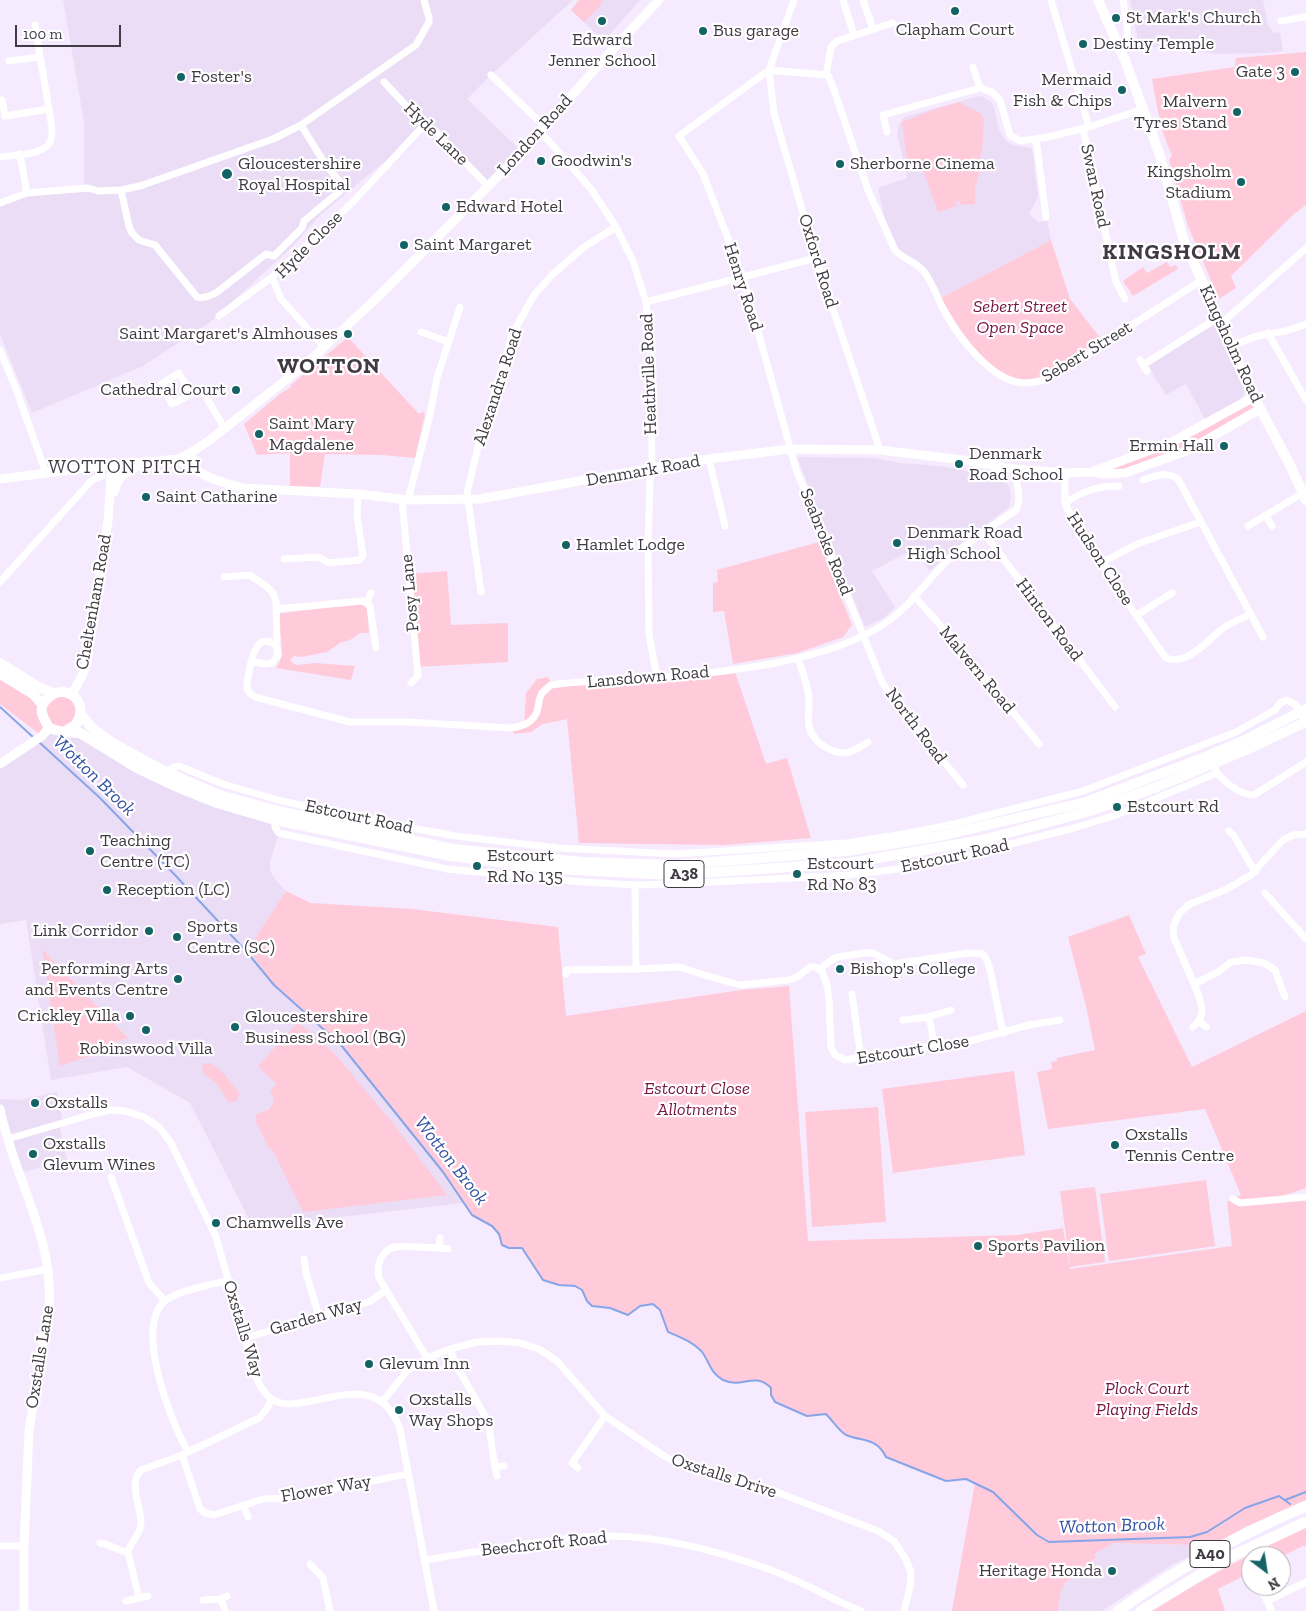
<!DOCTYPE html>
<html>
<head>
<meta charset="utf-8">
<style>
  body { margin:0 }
  #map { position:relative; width:1306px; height:1611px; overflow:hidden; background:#f6eafe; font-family:"Zilla Slab",serif }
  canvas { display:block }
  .north { position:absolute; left:1241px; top:1546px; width:50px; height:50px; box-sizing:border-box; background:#fff; border:1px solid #b3b1b4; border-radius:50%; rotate:149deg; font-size:14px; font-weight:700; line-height:20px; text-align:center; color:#403b43 }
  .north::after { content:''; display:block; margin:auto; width:18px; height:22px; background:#136364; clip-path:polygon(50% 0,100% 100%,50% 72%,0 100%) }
  .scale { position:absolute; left:15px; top:25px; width:106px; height:22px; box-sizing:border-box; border:2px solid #403b43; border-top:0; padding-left:6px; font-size:15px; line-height:18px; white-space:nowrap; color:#403b43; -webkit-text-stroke:4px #fff; paint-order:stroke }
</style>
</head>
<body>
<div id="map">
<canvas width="1306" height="1611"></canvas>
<div class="north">N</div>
<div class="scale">100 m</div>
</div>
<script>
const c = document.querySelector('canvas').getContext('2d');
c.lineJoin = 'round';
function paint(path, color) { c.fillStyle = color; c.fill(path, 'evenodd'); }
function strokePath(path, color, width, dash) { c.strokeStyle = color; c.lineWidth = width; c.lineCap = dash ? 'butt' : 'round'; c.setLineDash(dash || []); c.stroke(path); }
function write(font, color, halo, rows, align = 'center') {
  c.font = font + ' "Zilla Slab",serif'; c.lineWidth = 4.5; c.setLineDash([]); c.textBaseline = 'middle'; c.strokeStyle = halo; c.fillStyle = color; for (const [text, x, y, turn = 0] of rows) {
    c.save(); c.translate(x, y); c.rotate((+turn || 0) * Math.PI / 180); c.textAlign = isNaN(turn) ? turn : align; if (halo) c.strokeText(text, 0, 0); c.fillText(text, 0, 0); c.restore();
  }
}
const built = new Path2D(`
  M63,0H573L491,75L467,99L522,152L488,186L424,125L388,159L320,215L293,246L209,323L143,366L32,413L0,334V206L27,193L84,189V122Z
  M579,0H640L604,41L571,10Z
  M1130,0H1263L1268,25L1274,33L1280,32L1283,51L1266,53L1215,54L1193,50L1139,46Z
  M979,96L983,97L991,102L994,107L999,130L1006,141L1013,145L1031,148L1033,154L1038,197L1029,214L1038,222L1047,221L1051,240L939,299L925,272L902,257L888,234L878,188L907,178L897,133L899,124L904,117Z
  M1214,324L1245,392L1240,400L1205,419L1186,384L1166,395L1147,365Z
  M797,457L873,458L901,463L939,466L987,474L1002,478L1009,486L1011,496L1009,507L949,553L930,571L914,549L872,571L895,607L885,617L865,627Z
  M49,728L80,733L137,768L275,820L279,833L270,862V870L274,878L286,891L248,950L274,985L341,1045L443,1172L463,1203L253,1227L190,1103L127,1067L51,1080L26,920L0,924V764Z
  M57,1092L63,1123L59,1124L67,1160L19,1173L0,1109V1099L20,1100Z
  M1113,1543L1194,1545L1198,1553L1173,1564L1102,1611H1058L1060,1595L1064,1584L1096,1559L1095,1554Z`);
const green = new Path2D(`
  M579,0H604L599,5L600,7L584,22L571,10Z
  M1306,52V205L1294,214L1231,276L1236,288L1219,299L1188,226L1169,160L1172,155C1160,131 1157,105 1152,79L1235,67L1236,58Z
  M959,102L980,113L984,119L982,151L980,156L982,161L975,189V204L961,205L959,201L956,202L957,206L938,212L924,172L921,169L908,168L902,122L935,109Z
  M1051,240L1070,299L1101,339L1095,343L1096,344C1080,355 1058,373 1040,378C995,390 959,329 941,298Z
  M1167,262L1170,267L1176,265L1178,269L1133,296L1123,281L1143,267L1147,273Z
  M348,337L419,414L423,412L425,414L415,458L383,455L325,454L320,487L290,486V453L257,455L244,424L281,393L291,387V385Z
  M1254,397L1260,409L1189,450L1125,473L1092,472L1172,442Z
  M819,542L852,625L843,637L797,653L733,664L724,611L713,612V583L718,582L717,570Z
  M447,571L451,625L508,623V662L417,667L408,574Z
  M361,604L367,609L369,633H360L350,640L340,643L327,652L301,657L294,656L290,660L296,665L315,663L355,666L351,680L276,668C290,650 275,635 280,614L282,613Z
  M734,669L766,764L787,758L811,838L724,845L579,843L567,719L543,724L531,732L514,734L511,728L524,726L526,693L537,679L548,677L552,685Z
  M0,674L42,704L52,693L72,694L80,713L63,732L49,728L42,736L0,704Z
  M286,891L311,903L412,909L558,927L566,1016L741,990L789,986L808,1241L1017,1235L1063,1228L1070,1269L1232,1246L1227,1202L1241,1195L1205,1109L1048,1129L1037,1072L1052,1069L1051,1062L1057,1061V1058L1095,1050L1086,1006L1068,937L1129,915L1146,954L1138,957L1192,1067L1306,1011V1188L1277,1198L1306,1197V1501L1247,1526L1198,1553L1193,1545L1113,1543L1095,1554L1096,1558L1064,1584L1060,1595L1058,1611H952L975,1483L966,1479L946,1481L886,1457C876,1437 863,1442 846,1435C839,1431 832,1420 826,1414L807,1416L775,1402L771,1395V1388C754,1371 742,1389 723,1380C711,1374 709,1361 702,1352C693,1342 680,1337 668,1332L660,1310L653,1304L640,1306L628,1315L610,1308L592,1306L587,1301L582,1290L575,1286L559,1285L543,1280L522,1248H509L502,1245L499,1234L492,1227L472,1215L443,1172L341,1045L274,985L248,949Z
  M42,949L128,1038L101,1046L102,1052L60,1066Z
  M298,1022L334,1053L393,1123L447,1195L303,1212L272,1149L269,1148L255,1120L257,1119L255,1115L270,1109L274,1100L270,1091L276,1084L258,1066Z
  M211,1063L224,1074L239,1092L238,1100L229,1103L217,1084L203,1073L202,1064Z
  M1014,1071L1025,1155L893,1173L882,1089Z
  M878,1107L886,1222L812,1227L805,1112Z
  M1206,1180L1215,1246L1109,1261L1100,1194Z
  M1095,1187L1105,1262L1070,1267L1060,1191Z
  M1306,1527V1546H1303L1281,1557L1251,1556V1572L1218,1589L1225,1611H1152C1202,1579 1253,1552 1306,1527Z`);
const stream = new Path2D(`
  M0,707L33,737
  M39,742L100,798L175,875L246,951L274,985L341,1045L443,1172L472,1215L492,1226L499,1234L502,1245L509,1248H522L543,1280L559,1285L575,1286L582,1290L587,1301L592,1306L610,1308L628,1315L640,1306L653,1304L660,1310L668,1332C680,1337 693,1342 702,1352C709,1361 711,1374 723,1380C743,1389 754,1371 771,1388V1395L775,1402L807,1416L826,1414C832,1420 839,1431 846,1435C863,1442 876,1437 886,1457L946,1481L966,1479L993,1492L1037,1535L1049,1542L1190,1537L1207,1532L1245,1508L1279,1496L1290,1504
  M1285,1500L1306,1492`);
const minor = new Path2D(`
  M794,0L769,70L774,113L816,258L880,450
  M843,0L854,35
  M863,0L873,29
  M1051,0L1089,127
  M1281,21L1306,17
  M893,23L837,41L831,47L826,75L829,77L833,87L868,190L895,250C904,260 918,262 925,273C934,285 938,301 946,314C959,338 993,382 1023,383C1033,383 1041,381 1049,378L1202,280
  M1118,45L1127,39V24L1123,0
  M9,61L40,57
  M973,67L980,88
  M769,70L679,136L703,174L743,277L796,469L882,682L894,701L963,785
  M769,70L826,75
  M491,75L544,126
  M384,82L424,125L436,132L488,186
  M0,100H2L5,116L49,109
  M1083,129L1116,282L1125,299
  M539,132L548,140L591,189L616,227L633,261L646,302L651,350L652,469L650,482L648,544L649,634L657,678
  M887,132L883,115L980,88L992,92L1000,100L1010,135L1020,141L1048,137L1089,127L1143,109
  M1036,139L1046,217
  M20,154L27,193
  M0,157C15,155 45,156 51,140C52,136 52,132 52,128L35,25
  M121,190L129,226L132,233L139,240L155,245L197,297C204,299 209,296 216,293L266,254L274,256L302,228L304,221L339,192L341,189L339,181L322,159L301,125
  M0,203L27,193L88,188L98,191L121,190L140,186L273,139L301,125L416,45L429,22V18L424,0
  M272,277L281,299L324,347
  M646,302L816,258
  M219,316L272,277L352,203L424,125
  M1222,323L1306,248
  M421,332L449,342
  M1268,333L1306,400
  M1231,346L1257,336L1286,331L1306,324
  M0,350L16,389L46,473
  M1140,360L1147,371
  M1143,365L1219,317
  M191,394L179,373L161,384L172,404C182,400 191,394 201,388L225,429
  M709,459L725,526
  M1065,473V503L1068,510L1085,537L1103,562L1119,591L1166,658C1187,666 1207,641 1222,629C1230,623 1241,619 1250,614
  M1143,480C1154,476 1167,471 1178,479L1263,637
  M402,499L418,676L411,683
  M408,500L429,419L437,378L460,307
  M1065,503C1083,491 1098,486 1119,486
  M1265,515L1272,526
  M1248,526L1303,493
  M984,533L1115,707
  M284,559L318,557L329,563L360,560L363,555L357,516L358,494
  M1103,562L1137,544L1200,522
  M224,577L250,575L266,586L273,593L276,601L277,640L276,645L278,655L272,663L265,664L251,661
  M0,582L92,480L102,476
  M481,592L467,493L477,451L512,335L534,295L553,274L584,247L616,227
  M914,596L953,639L1039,744
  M367,602L371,593
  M276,609L362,601L367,602L370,606L376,648
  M1137,615L1172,593
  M276,645C256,631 251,660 249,673C248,678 246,683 247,689C249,693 251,695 255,697L350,722H408L511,728C524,726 535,722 538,708C539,703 539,698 542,693C545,690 548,687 551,685C586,680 622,681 657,678C726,672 830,662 887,622C912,605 929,577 951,557C971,540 994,525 1016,510C1023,498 1015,482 1015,469
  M798,658C802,671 808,685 809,699C810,708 807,718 809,726C812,741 829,752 843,753C852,753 860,747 868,742
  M166,772L174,767L179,766L223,784L278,800L354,817L455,836L558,848L676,854L846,843L904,834L954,824L1083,791L1236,732L1275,710L1280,703L1287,700L1296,705L1306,722
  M1217,773C1226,783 1240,795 1254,795L1306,762
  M275,820V827L279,833L447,869L583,882L635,885L673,884L850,875L906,868L947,860L1074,828L1116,815L1217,773L1211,760
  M1229,831L1234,836L1255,872
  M635,885L636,969
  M1265,893L1306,939
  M819,969L836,957L866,953H873L894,964L968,953L983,954L986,958L990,969L1003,1033
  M566,974V970L636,969L680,967L704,975L740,985L789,980L797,977L810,967H815L822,971L827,985L829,999L831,1047L835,1055L845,1060L921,1047L944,1048L1029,1025L1060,1020
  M852,994L861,1058
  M1285,997L1275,970L1264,963L1247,960L1231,962L1218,972L1194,984L1174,938L1173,927L1179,914L1188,905L1227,889L1251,875L1283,840L1293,835L1306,834
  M928,1017L931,1025L934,1047
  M903,1020L928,1017L951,1010
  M1199,1021L1206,1027
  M1193,1027C1209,1014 1200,1000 1194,984
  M8,1139L93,1114L110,1110L125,1111L144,1117L159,1127L171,1143L216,1237L256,1377C260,1386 264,1394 272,1399C282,1406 294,1404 306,1402C346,1395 382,1380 400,1429L434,1611
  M111,1177L149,1283L165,1301
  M1233,1199L1240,1203L1306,1197
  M439,1248L440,1238
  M304,1259L306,1273L319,1316
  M0,1278L49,1269
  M245,1338L369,1302L385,1291
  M450,1349L456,1365L488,1421L495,1467
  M427,1358L379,1278C376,1266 381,1250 395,1247C409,1245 433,1248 448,1249
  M383,1401L407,1371L427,1358L450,1349L477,1342L500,1341L520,1343L539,1349L557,1361L605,1416L664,1456L681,1465L774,1491L878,1531L894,1541L905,1558L911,1572L910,1587L904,1611
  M188,1452C171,1422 133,1326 166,1300C179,1290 212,1285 228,1280
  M182,1455L200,1509L205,1513L214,1515L263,1499L285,1498L408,1474
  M578,1468L572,1463L605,1416
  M497,1476L495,1467L504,1466
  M243,1505L248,1517
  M100,1543C111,1544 117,1551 128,1552
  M0,1546H24
  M424,1560C463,1554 502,1547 540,1542C563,1539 586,1535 608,1536C662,1536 718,1551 768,1569C800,1580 829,1598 861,1611
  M310,1564L323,1578L330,1611
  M1263,1593L1267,1601
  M139,1598L128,1552C131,1541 141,1534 141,1523C141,1506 128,1484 141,1470L182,1455L259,1418L266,1410L272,1399
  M221,1599L227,1596
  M203,1600L221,1599L225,1611
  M126,1601L148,1596
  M1272,1611L1267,1601L1306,1582`);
const tertiary = new Path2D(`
  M190,453L197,471
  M178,459L190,468L213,479L242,488L358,494L408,500L480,499L684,462L790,449L880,450L963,460L1015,469L1065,473L1092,472L1105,474L1125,473L1189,450L1260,409
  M1094,471L1172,442L1254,397
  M0,1109C13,1175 54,1237 49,1305L29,1431L24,1546V1611`);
const secondary = new Path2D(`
  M0,479L93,467L178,459L190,453L210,440L306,364L382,293L522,152L603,60L659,0
  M114,492C119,475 126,473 140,465
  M72,694L82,676L87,662L108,521L111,476L117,466
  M0,764L42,736L49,728`);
const primary = new Path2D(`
  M1098,0L1125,60L1159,153L1184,241L1254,397L1290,465L1306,500
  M0,663L35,685L52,693
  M0,674L33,694L42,704
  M80,713L92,728L114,744L166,772L220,795L278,811L453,849L582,862L674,865L847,851L940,836L1086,802L1200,759L1239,743L1306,709
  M63,732C67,730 73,727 76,724C91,703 65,679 46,700C37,709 44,719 49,728L63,732L80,733L137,768L175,786L217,803L275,820L451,856L554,869L674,875L849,863L982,840L1090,811L1157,787L1246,750L1306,722`);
const trunk = new Path2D(`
  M1118,1611C1176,1569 1240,1534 1306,1506
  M1141,1611L1228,1558L1306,1522`);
const markers = [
  [955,11,5,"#136364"],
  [1116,18,5,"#136364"],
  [602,21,5,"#136364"],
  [703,31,5,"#136364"],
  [1083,44,5,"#136364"],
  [1295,72,5,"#136364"],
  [181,77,5,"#136364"],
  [1122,90,5,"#136364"],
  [1237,112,5,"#136364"],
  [541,161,5,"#136364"],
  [840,164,5,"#136364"],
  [227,174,6,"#136364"],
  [1241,182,5,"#136364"],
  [446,207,5,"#136364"],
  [404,245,5,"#136364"],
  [348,334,5,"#136364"],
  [236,390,5,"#136364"],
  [259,434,5,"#136364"],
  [1224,446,5,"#136364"],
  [959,464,5,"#136364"],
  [146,497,5,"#136364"],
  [897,543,5,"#136364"],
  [566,545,5,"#136364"],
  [1117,807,5,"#136364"],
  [90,851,5,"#136364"],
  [477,866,5,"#136364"],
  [797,874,5,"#136364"],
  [107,890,5,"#136364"],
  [149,931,5,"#136364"],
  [177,937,5,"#136364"],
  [840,969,5,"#136364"],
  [178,979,5,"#136364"],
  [130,1016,5,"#136364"],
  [235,1027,5,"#136364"],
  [146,1030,5,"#136364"],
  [35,1103,5,"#136364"],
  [1115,1145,5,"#136364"],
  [33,1154,5,"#136364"],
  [216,1223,5,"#136364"],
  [978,1246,5,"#136364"],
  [369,1364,5,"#136364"],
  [399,1410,5,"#136364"],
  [1112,1571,5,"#136364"]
];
const shields = [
  [684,874,40],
  [1210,1554,40]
];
const shieldNames = [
  ["A38",684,874],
  ["A40",1210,1554]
];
const poiNames = [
  ["St Mark's Church",1126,18],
  ["Clapham Court",955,30,"center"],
  ["Bus garage",713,31],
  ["Edward",602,40,"center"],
  ["Jenner School",602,61,"center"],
  ["Destiny Temple",1093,44],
  ["Gate 3",1285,72,"right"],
  ["Foster's",191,77],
  ["Mermaid",1112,80,"right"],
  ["Fish & Chips",1112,101,"right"],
  ["Malvern",1227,102,"right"],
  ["Tyres Stand",1227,123,"right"],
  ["Goodwin's",551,161],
  ["Gloucestershire",238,164],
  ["Royal Hospital",238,185],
  ["Sherborne Cinema",850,164],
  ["Kingsholm",1231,172,"right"],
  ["Stadium",1231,193,"right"],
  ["Edward Hotel",456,207],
  ["Saint Margaret",414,245],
  ["Saint Margaret's Almhouses",338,334,"right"],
  ["Cathedral Court",226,390,"right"],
  ["Saint Mary",269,424],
  ["Magdalene",269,445],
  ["Ermin Hall",1214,446,"right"],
  ["Denmark",969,454],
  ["Road School",969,475],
  ["Saint Catharine",156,497],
  ["Denmark Road",907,533],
  ["High School",907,554],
  ["Hamlet Lodge",576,545],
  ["Estcourt Rd",1127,807],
  ["Teaching",100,841],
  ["Centre (TC)",100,862],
  ["Estcourt",487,856],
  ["Rd No 135",487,877],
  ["Estcourt",807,864],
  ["Rd No 83",807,885],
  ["Reception (LC)",117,890],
  ["Sports",187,927],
  ["Centre (SC)",187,948],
  ["Link Corridor",139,931,"right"],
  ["Performing Arts",168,969,"right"],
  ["and Events Centre",168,990,"right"],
  ["Bishop's College",850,969],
  ["Crickley Villa",120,1016,"right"],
  ["Gloucestershire",245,1017],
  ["Business School (BG)",245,1038],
  ["Robinswood Villa",146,1049,"center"],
  ["Oxstalls",45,1103],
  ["Oxstalls",1125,1135],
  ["Tennis Centre",1125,1156],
  ["Oxstalls",43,1144],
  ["Glevum Wines",43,1165],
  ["Chamwells Ave",226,1223],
  ["Sports Pavilion",988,1246],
  ["Glevum Inn",379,1364],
  ["Oxstalls",409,1400],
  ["Way Shops",409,1421],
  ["Heritage Honda",1102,1571,"right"]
];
const streetNames = [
  ["Hyde Lane",436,134,44],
  ["London Road",535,135,-48],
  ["Swan Road",1095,186,78],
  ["Hyde Close",309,245,-45],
  ["Oxford Road",818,261,73],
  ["Henry Road",743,287,72],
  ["Kingsholm Road",1231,344,65],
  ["Sebert Street",1087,352,-31],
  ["Heathville Road",649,374,-92],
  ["Alexandra Road",498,387,-72],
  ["Denmark Road",643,471,-10],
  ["Seabroke Road",826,542,68],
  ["Hudson Close",1100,559,57],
  ["Posy Lane",410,593,-95],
  ["Cheltenham Road",94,602,-80],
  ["Hinton Road",1049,620,53],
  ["Malvern Road",977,670,50],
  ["Lansdown Road",648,677,-5],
  ["North Road",916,726,53],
  ["Estcourt Road",359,817,12],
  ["Estcourt Road",955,856,-12],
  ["Estcourt Close",913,1050,-9],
  ["Garden Way",316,1317,-16],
  ["Oxstalls Way",243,1329,73],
  ["Oxstalls Lane",40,1357,-81],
  ["Oxstalls Drive",724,1476,18],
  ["Flower Way",326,1489,-10],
  ["Beechcroft Road",544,1544,-6]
];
const parkNames = [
  ["Sebert Street",1020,307],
  ["Open Space",1020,328],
  ["Estcourt Close",697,1089],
  ["Allotments",697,1110],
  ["Plock Court",1147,1389],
  ["Playing Fields",1147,1410]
];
const neighbourhoodNames = [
  ["WOTTON PITCH",125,468]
];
const waterNames = [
  ["Wotton Brook",94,776,44],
  ["Wotton Brook",451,1161,52],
  ["Wotton Brook",1112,1526,-2]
];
const districtNames = [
  ["KINGSHOLM",1172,253],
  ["WOTTON",329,367]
];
paint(built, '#ecddf7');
paint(green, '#ffcbdb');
strokePath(stream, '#86a5e9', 2);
strokePath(minor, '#fff', 7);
strokePath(tertiary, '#fff', 9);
strokePath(secondary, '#fff', 9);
strokePath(primary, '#fff', 10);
strokePath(trunk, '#fff', 11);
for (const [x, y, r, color] of markers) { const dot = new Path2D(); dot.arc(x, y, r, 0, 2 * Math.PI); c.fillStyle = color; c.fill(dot); strokePath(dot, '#fff', 2); }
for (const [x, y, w] of shields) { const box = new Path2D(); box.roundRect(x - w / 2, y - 13.5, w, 27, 4); c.fillStyle = '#fff'; c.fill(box); strokePath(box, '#403b43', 1); }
write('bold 16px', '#403b43', null, shieldNames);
write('18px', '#403b43', '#fff', poiNames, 'left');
write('18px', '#403b43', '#fff', streetNames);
write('italic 18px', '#761541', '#fff', parkNames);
c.letterSpacing = '1px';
write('19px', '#403b43', '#fff', neighbourhoodNames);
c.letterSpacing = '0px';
write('italic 19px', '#3352a2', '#fff', waterNames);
c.letterSpacing = '1px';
write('bold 22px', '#403b43', '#fff', districtNames);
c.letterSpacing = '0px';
</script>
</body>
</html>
